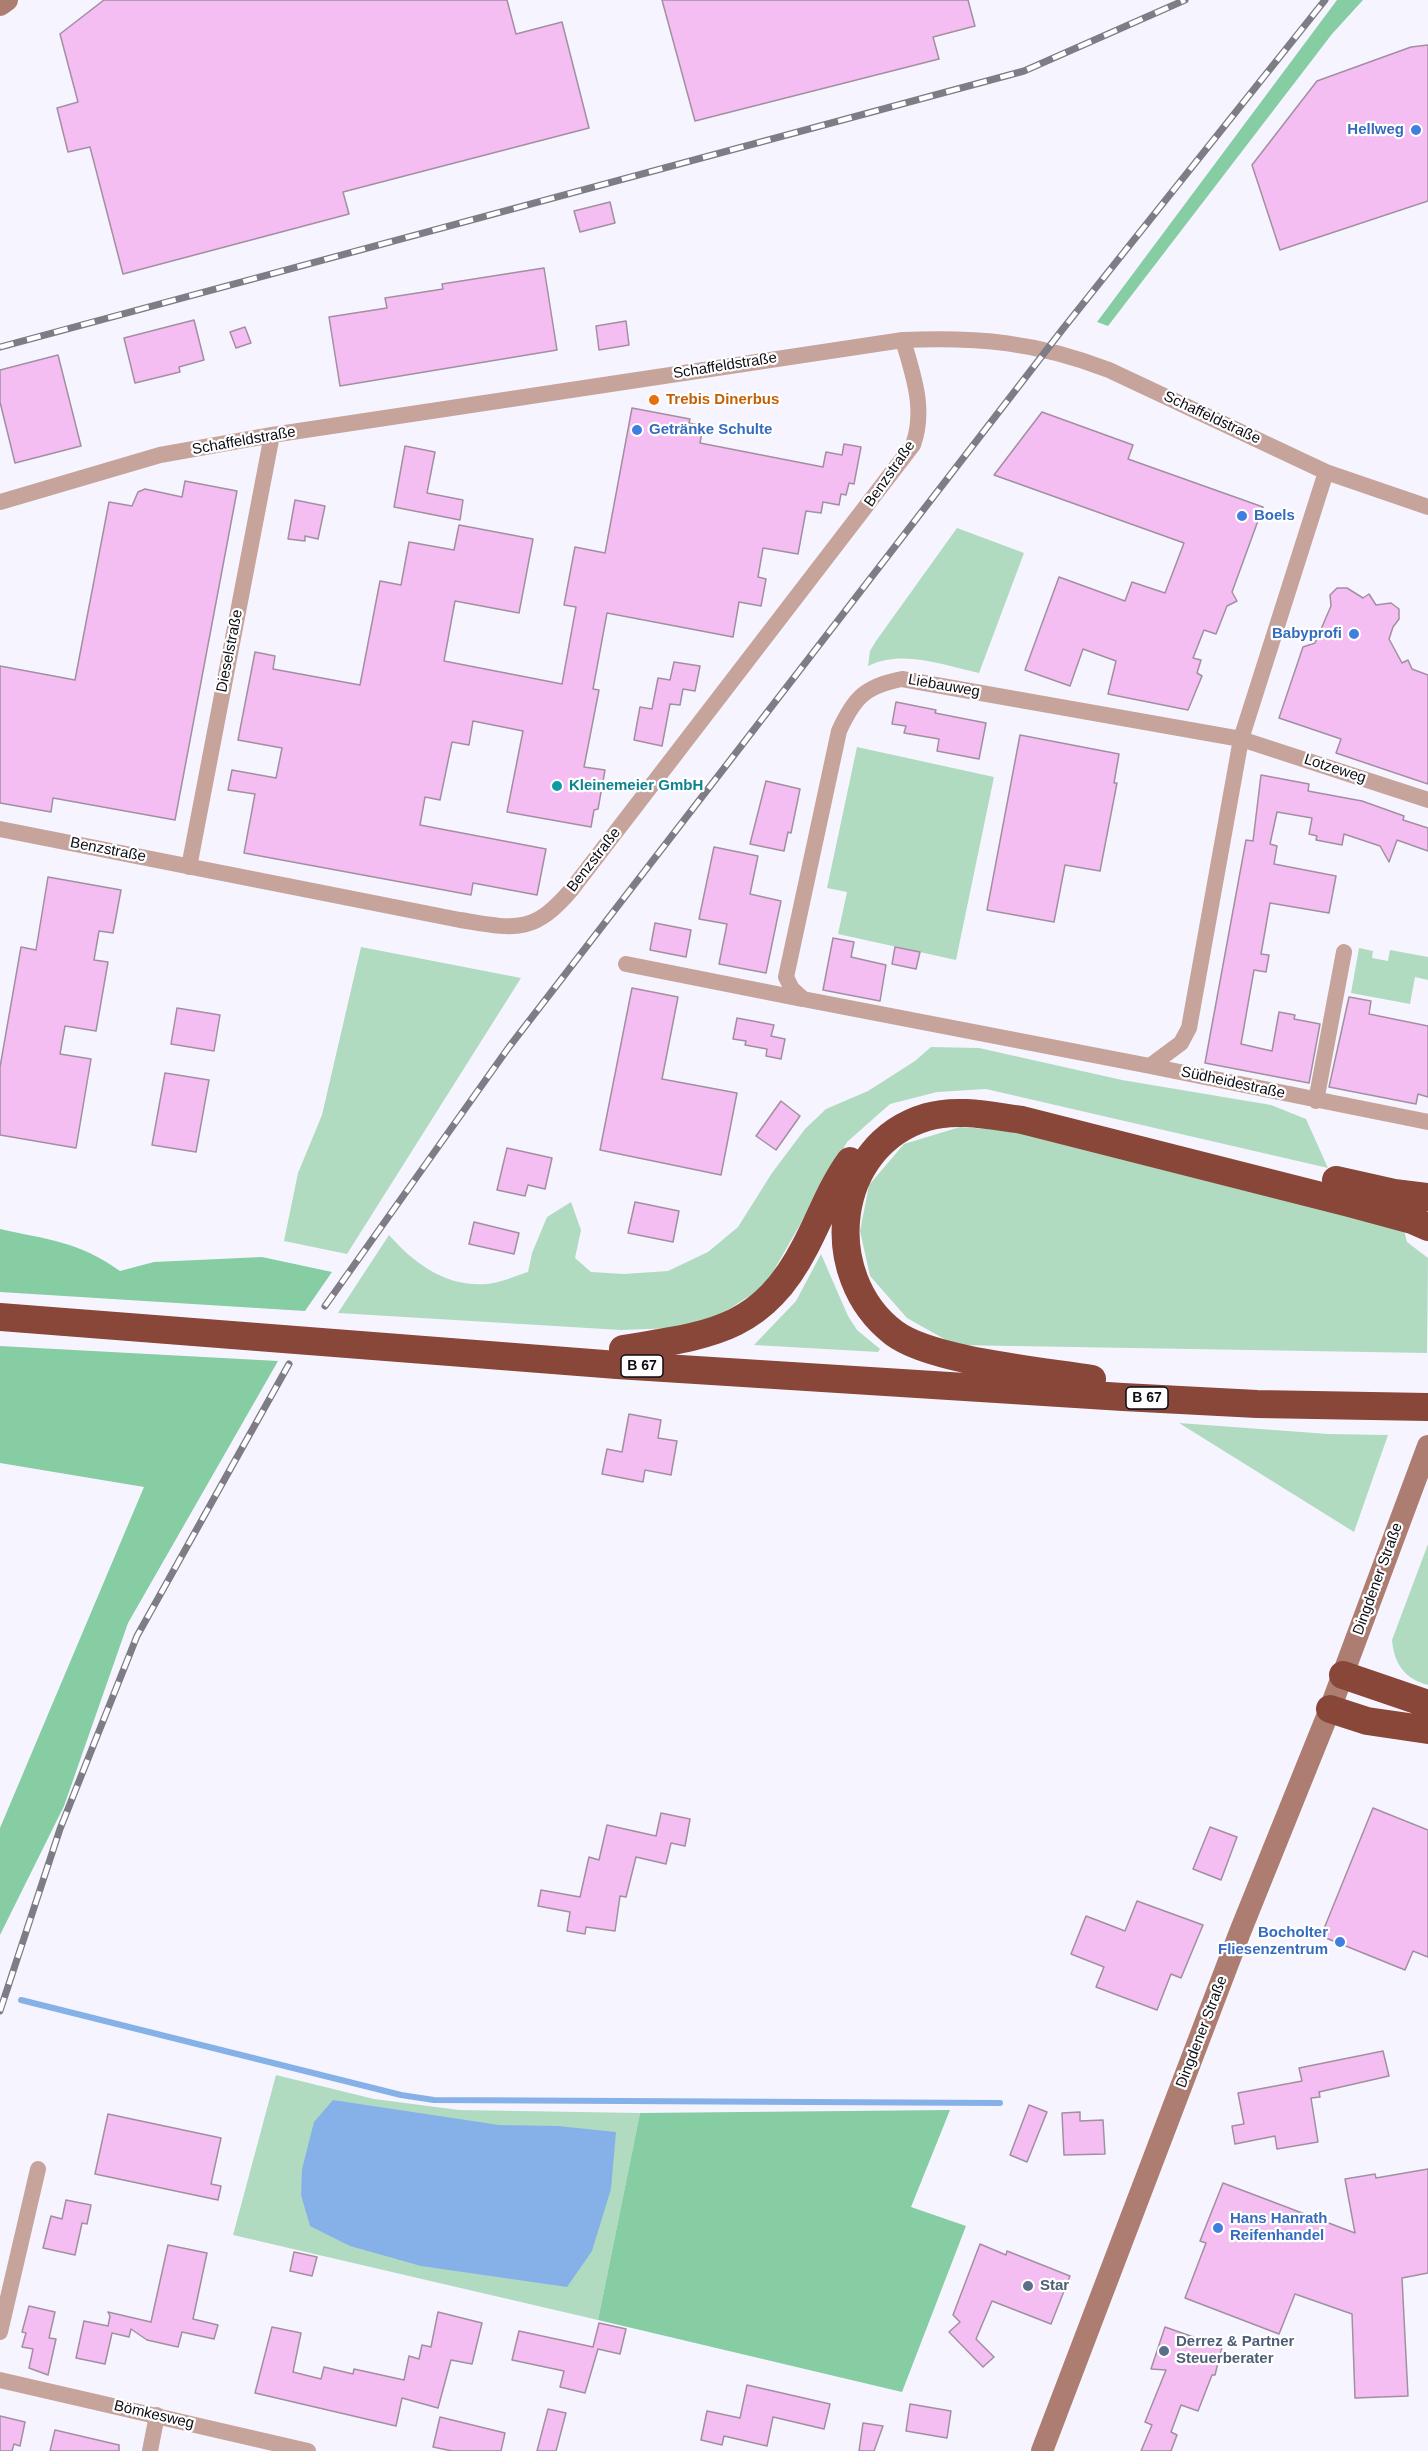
<!DOCTYPE html>
<html>
<head>
<meta charset="utf-8">
<style>
  body { margin:0 }
  canvas { display:block; background:#f6f4fe }
</style>
</head>
<body>
<canvas width="1428" height="2451"></canvas>
<script>
const c = document.querySelector('canvas').getContext('2d');
c.lineJoin = 'round';
function paint(path, color) { c.fillStyle = color; c.fill(path, 'evenodd'); }
function strokePath(path, color, width, dash) { c.strokeStyle = color; c.lineWidth = width; c.lineCap = dash ? 'butt' : 'round'; c.setLineDash(dash || []); c.stroke(path); }
function write(font, color, halo, rows, align = 'center') {
  c.font = font + ' Arial,sans-serif'; c.lineWidth = 4.5; c.setLineDash([]); c.textBaseline = 'middle'; c.strokeStyle = halo; c.fillStyle = color; for (const [text, x, y, turn = 0] of rows) {
    c.save(); c.translate(x, y); c.rotate((+turn || 0) * Math.PI / 180); c.textAlign = isNaN(turn) ? turn : align; if (halo) c.strokeText(text, 0, 0); c.fillText(text, 0, 0); c.restore();
  }
}
const green = new Path2D(`
  M957,528L1024,553L979,673C943,665 902,649 868,666L870,651L876,641Z
  M857,747L994,777L956,960L838,934L847,892L827,888Z
  M361,947L521,978L347,1254L284,1241L298,1173L322,1115Z
  M1359,948L1373,951L1372,958L1388,961L1390,950L1428,957V980L1415,977L1410,1004L1351,993Z
  M931,1047L979,1048L1122,1080L1271,1105L1306,1119L1328,1168L986,1089L937,1092L890,1104L847,1142L765,1286L701,1327L621,1330L338,1313L389,1235C415,1264 445,1287 487,1284C500,1283 515,1276 528,1272L532,1253L547,1217L571,1202L581,1230L575,1258L591,1272L624,1274L668,1271L708,1252L738,1227L772,1173L805,1129L826,1109L868,1091L915,1061Z
  M960,1127L1039,1133L1402,1223L1407,1242L1428,1258L1427,1353L955,1345L907,1318L870,1276L860,1231L869,1185L904,1144Z
  M821,1254L848,1316L857,1330L880,1349L878,1352L754,1345L796,1301Z
  M1179,1423L1328,1434L1388,1435L1354,1532Z
  M1428,1544V1685C1405,1679 1394,1664 1392,1640Z
  M276,2075L374,2099L459,2110L640,2113L598,2320L233,2235Z`);
const forest = new Path2D(`
  M1337,0H1363L1332,34L1108,326L1097,322Z
  M0,1229C49,1240 78,1241 120,1271L154,1262L262,1257L332,1272L305,1311L0,1292Z
  M0,1346L278,1361L128,1623L64,1806L0,1935V1828L144,1487L0,1463Z
  M950,2110L911,2207L966,2226L902,2392L598,2320L640,2113Z`);
const water = new Path2D(`
  M333,2100L499,2125L558,2126L616,2132L611,2189L592,2251L567,2287L421,2266L350,2246L310,2226L301,2195L302,2169L314,2122Z`);
const stream = new Path2D(`
  M21,2000L401,2095L434,2100L1000,2103`);
const building = new Path2D(`
  M104,0H507L516,34L562,22L589,128L343,192L349,214L123,274L90,147L68,152L57,108L78,102L60,34Z
  M662,0H968L975,26L933,37L939,59L695,121Z
  M1428,45V201L1280,250L1252,165L1317,81L1411,47Z
  M610,202L615,223L580,232L574,211Z
  M544,268L557,350L340,386L329,317L387,308L385,298L443,289L442,284Z
  M194,320L204,360L179,367L180,372L135,383L124,338Z
  M626,321L629,345L599,350L596,326Z
  M245,327L251,343L236,348L230,332Z
  M58,355L81,446L15,463L0,402V370Z
  M632,408L690,419L689,423L703,426L700,443L823,467L826,452L842,455L844,444L861,447L854,484L849,483L846,495L841,494L839,505L823,502L821,513L806,511L798,554L763,548L758,577L766,579L761,606L739,602L733,637L607,613L593,689L599,690L584,767L605,770L598,809L594,810L591,827L507,812L523,731L473,721L469,745L452,742L440,800L425,797L420,825L546,849L537,895L473,883L471,895L244,853L255,794L228,790L232,770L276,778L282,748L238,740L255,652L275,656L273,669L360,685L380,581L401,585L409,542L454,550L459,525L533,539L519,613L455,601L444,661L562,684L576,607L564,605L575,547L605,553Z
  M1042,412L1133,445L1128,459L1263,507L1232,592L1237,601L1227,606L1216,634L1204,630L1193,658L1201,660L1197,673L1202,676L1188,710L1108,694L1116,661L1083,649L1070,686L1025,670L1059,577L1125,601L1132,582L1165,593L1184,543L994,475Z
  M405,446L435,452L427,493L463,500L460,520L394,507Z
  M185,481L237,491L175,820L53,798L51,812L0,803V666L75,680L109,502L132,506L138,492L145,489L182,497Z
  M295,500L325,506L318,539L305,536V541L288,539Z
  M1337,588H1347L1363,598L1369,594L1376,605L1391,603L1399,609V619L1393,627L1389,639L1402,663L1408,660L1412,669L1428,675V784L1336,753L1341,739L1279,718L1303,647L1315,643L1331,606L1330,595Z
  M674,662L700,666L695,691L683,689L680,705L670,704L662,746L634,740L640,707L652,709L658,678L670,680Z
  M896,702L936,710L935,713L986,723L979,759L937,751L939,739L904,733L906,726L892,724Z
  M1020,735L1119,754L1114,783H1117L1100,871L1065,865L1054,922L987,910Z
  M1261,775L1309,784L1308,791L1362,801L1404,816L1403,820L1428,828V851L1397,840L1389,862L1380,846L1344,834L1342,845L1316,840L1317,836L1309,834L1312,818L1277,812L1270,844L1277,846L1274,864L1336,876L1329,913L1270,903L1261,954L1269,955L1266,972L1254,970L1241,1044L1272,1051L1279,1012L1295,1015L1294,1019L1320,1024L1309,1083L1205,1063L1246,840L1253,841Z
  M766,781L800,789L791,833L788,832L784,851L750,844Z
  M714,847L758,856L750,894L781,901L766,973L719,964L727,924L699,919Z
  M48,877L121,890L113,933L99,931L94,960L108,962L96,1031L65,1026L60,1054L91,1059L76,1148L0,1135V1067L21,947L36,950Z
  M655,923L691,930L686,957L650,950Z
  M833,938L854,942L851,957L886,965L880,1001L823,990Z
  M895,947L920,952L916,969L892,964Z
  M632,988L678,997L662,1079L737,1093L721,1175L600,1150Z
  M1349,997L1371,1001L1369,1014L1428,1026V1097L1418,1094L1416,1104L1329,1087Z
  M177,1008L220,1015L214,1051L171,1044Z
  M737,1018L774,1025L771,1036L785,1039L781,1059L766,1056L767,1049L745,1045L746,1041L733,1039Z
  M165,1073L209,1080L196,1152L152,1145Z
  M781,1101L800,1116L776,1150L756,1136Z
  M507,1148L552,1158L545,1189L528,1185L525,1196L497,1190Z
  M635,1202L679,1211L673,1242L628,1233Z
  M474,1222L519,1233L514,1254L469,1244Z
  M629,1414L661,1420L658,1438L677,1441L671,1475L645,1470L643,1482L602,1474L607,1449L622,1452Z
  M1373,1808L1428,1830V1957L1413,1951L1405,1970L1321,1936Z
  M661,1813L690,1819L685,1846L671,1843L666,1864L636,1857L626,1897L620,1896L615,1931L586,1927L585,1934L567,1931L570,1912L538,1906L541,1890L580,1897L589,1857L599,1860L607,1825L656,1836Z
  M1210,1827L1237,1837L1221,1880L1193,1869Z
  M1137,1901L1203,1925L1181,1978L1171,1974L1157,2010L1096,1987L1104,1967L1071,1954L1086,1916L1125,1931Z
  M1383,2051L1389,2076L1319,2092L1320,2097L1311,2098L1318,2142L1277,2149L1275,2136L1235,2144L1232,2126L1244,2124L1238,2093L1302,2081L1299,2068Z
  M1029,2105L1047,2112L1027,2162L1010,2155Z
  M1080,2112V2121L1103,2120L1105,2154L1064,2155L1062,2113Z
  M108,2114L221,2138L211,2184L221,2186L218,2200L95,2174Z
  M1428,2169V2273L1402,2278L1408,2396L1355,2398L1352,2314L1295,2294L1279,2334L1185,2298L1206,2243L1200,2241L1223,2183L1355,2233L1345,2179L1375,2174L1376,2178Z
  M66,2200L91,2205L87,2224L82,2223L75,2255L43,2248L51,2216L62,2219Z
  M980,2244L1006,2255L1007,2251L1070,2276L1051,2324L992,2301L976,2339L994,2357L983,2367L949,2332L960,2322L953,2315Z
  M168,2245L207,2253L193,2319L218,2325L214,2339L182,2332L178,2347L147,2340L131,2329L129,2337L112,2333L105,2364L76,2358L84,2321L108,2326L110,2316L108,2312L151,2322Z
  M294,2252L317,2257L312,2276L290,2271Z
  M29,2306L55,2312L49,2338L56,2339L48,2375L29,2368L33,2349L22,2347L26,2333L22,2332Z
  M438,2312L482,2323L472,2364L451,2360L438,2408L402,2398L396,2426L255,2393L272,2327L301,2333L293,2372L321,2379L324,2367L353,2374L354,2369L404,2380L409,2356L419,2359L422,2345L431,2347Z
  M599,2323L626,2329L620,2354L598,2349L585,2393L560,2387L564,2371L512,2360L519,2331L593,2347Z
  M1165,2327L1222,2347L1215,2375H1212L1198,2411L1181,2405L1171,2432L1177,2435L1171,2451H1141L1152,2425L1145,2422L1166,2370L1151,2369Z
  M747,2385L830,2404L824,2429L773,2417L767,2446L724,2436L722,2445L701,2440L707,2411L740,2418Z
  M910,2404L951,2411L947,2438L906,2431Z
  M548,2409L566,2413L556,2451H537Z
  M0,2416L25,2422L20,2446L14,2444L12,2451H0Z
  M440,2417L505,2433L501,2451H452L433,2447Z
  M863,2423L883,2426L874,2451H859Z
  M55,2430L119,2445V2451H50Z`);
const street = new Path2D(`
  M1326,472L1241,739L1189,1028L1181,1043L1150,1066L803,999L792,989L786,977L839,731C854,698 865,686 902,679L1241,739L1428,800
  M0,502L160,455L272,435L903,340C980,337 1036,342 1109,370L1326,472L1428,507
  M0,829L460,920C515,929 533,935 572,889L913,445C926,409 913,375 903,340
  M189,867L272,435
  M626,964L802,999
  M1150,1066L1428,1122
  M1316,1101L1344,952
  M0,2332L38,2169
  M0,2380L308,2451
  M150,2451L157,2415`);
const secondary = new Path2D(`
  M0,5L7,0
  M1042,2451L1240,1932L1330,1709L1428,1446`);
const highway = new Path2D(`
  M1336,1180L1394,1193L1428,1197
  M0,1317L617,1365L1123,1397L1257,1404L1428,1407
  M623,1349C709,1335 761,1332 805,1247C820,1219 831,1187 850,1161
  M1092,1379C1043,1371 931,1361 894,1333C819,1276 832,1145 927,1117C957,1108 992,1116 1022,1120L1349,1203L1412,1220L1428,1227
  M1343,1675L1428,1704
  M1330,1709L1367,1721L1428,1730`);
const rail = new Path2D(`
  M0,347L1024,71L1185,0
  M325,1306L509,1047L1062,330L1325,0
  M0,2011L60,1829L137,1636L289,1364`);
const markers = [
  [1416,130,6,"#3f7fe0"],
  [654,400,6,"#e8710a"],
  [637,430,6,"#3f7fe0"],
  [1242,516,6,"#3f7fe0"],
  [1354,634,6,"#3f7fe0"],
  [557,786,6,"#0f9aa8"],
  [1340,1942,6,"#3f7fe0"],
  [1218,2228,6,"#3f7fe0"],
  [1028,2286,6,"#5c6f8a"],
  [1164,2351,6,"#5c6f8a"]
];
const shields = [
  [642,1366,42],
  [1147,1398,42]
];
const shieldNames = [
  ["B 67",642,1366],
  ["B 67",1147,1398]
];
const shopNames = [
  ["Hellweg",1404,130],
  ["Getränke Schulte",649,430,"left"],
  ["Boels",1254,516,"left"],
  ["Babyprofi",1342,634],
  ["Bocholter",1328,1933],
  ["Fliesenzentrum",1328,1950],
  ["Hans Hanrath",1230,2219,"left"],
  ["Reifenhandel",1230,2236,"left"]
];
const streetNames = [
  ["Schaffeldstraße",725,366,-9],
  ["Schaffeldstraße",1212,418,25],
  ["Schaffeldstraße",244,441,-10],
  ["Benzstraße",890,474,-55],
  ["Dieselstraße",230,651,-79],
  ["Liebauweg",944,686,10],
  ["Lotzeweg",1335,769,18],
  ["Benzstraße",108,850,11],
  ["Benzstraße",594,860,-52],
  ["Südheidestraße",1233,1083,12],
  ["Dingdener Straße",1378,1579,-70],
  ["Dingdener Straße",1202,2032,-69],
  ["Bömkesweg",154,2415,13]
];
const foodNames = [
  ["Trebis Dinerbus",666,400]
];
const cultureNames = [
  ["Kleinemeier GmbH",569,786]
];
const serviceNames = [
  ["Star",1040,2286],
  ["Derrez & Partner",1176,2342],
  ["Steuerberater",1176,2359]
];
paint(green, '#b1dbc1');
paint(forest, '#87cda4');
paint(water, '#86b1e8');
strokePath(stream, '#86b1e8', 6);
paint(building, '#f5bef2');
strokePath(building, '#a28fa1', 1.5);
strokePath(street, '#c6a49c', 16);
strokePath(secondary, '#ad7d71', 22);
strokePath(highway, '#884738', 28);
strokePath(rail, '#7e7c85', 7);
strokePath(rail, '#fff', 4.5, [14]);
for (const [x, y, r, color] of markers) { const dot = new Path2D(); dot.arc(x, y, r, 0, 2 * Math.PI); c.fillStyle = color; c.fill(dot); strokePath(dot, '#fff', 2); }
for (const [x, y, w] of shields) { const box = new Path2D(); box.roundRect(x - w / 2, y - 11, w, 22, 4.5); c.fillStyle = '#fff'; c.fill(box); strokePath(box, '#0e0c14', 1.5); }
write('bold 14px', '#0e0c14', null, shieldNames);
write('bold 15px', '#366cbe', '#fff', shopNames, 'right');
write('15px', '#0e0c14', '#fff', streetNames);
write('bold 15px', '#c56008', '#fff', foodNames, 'left');
write('bold 15px', '#0d838f', '#fff', cultureNames, 'left');
write('bold 15px', '#4e5e75', '#fff', serviceNames, 'left');
</script>
</body>
</html>
